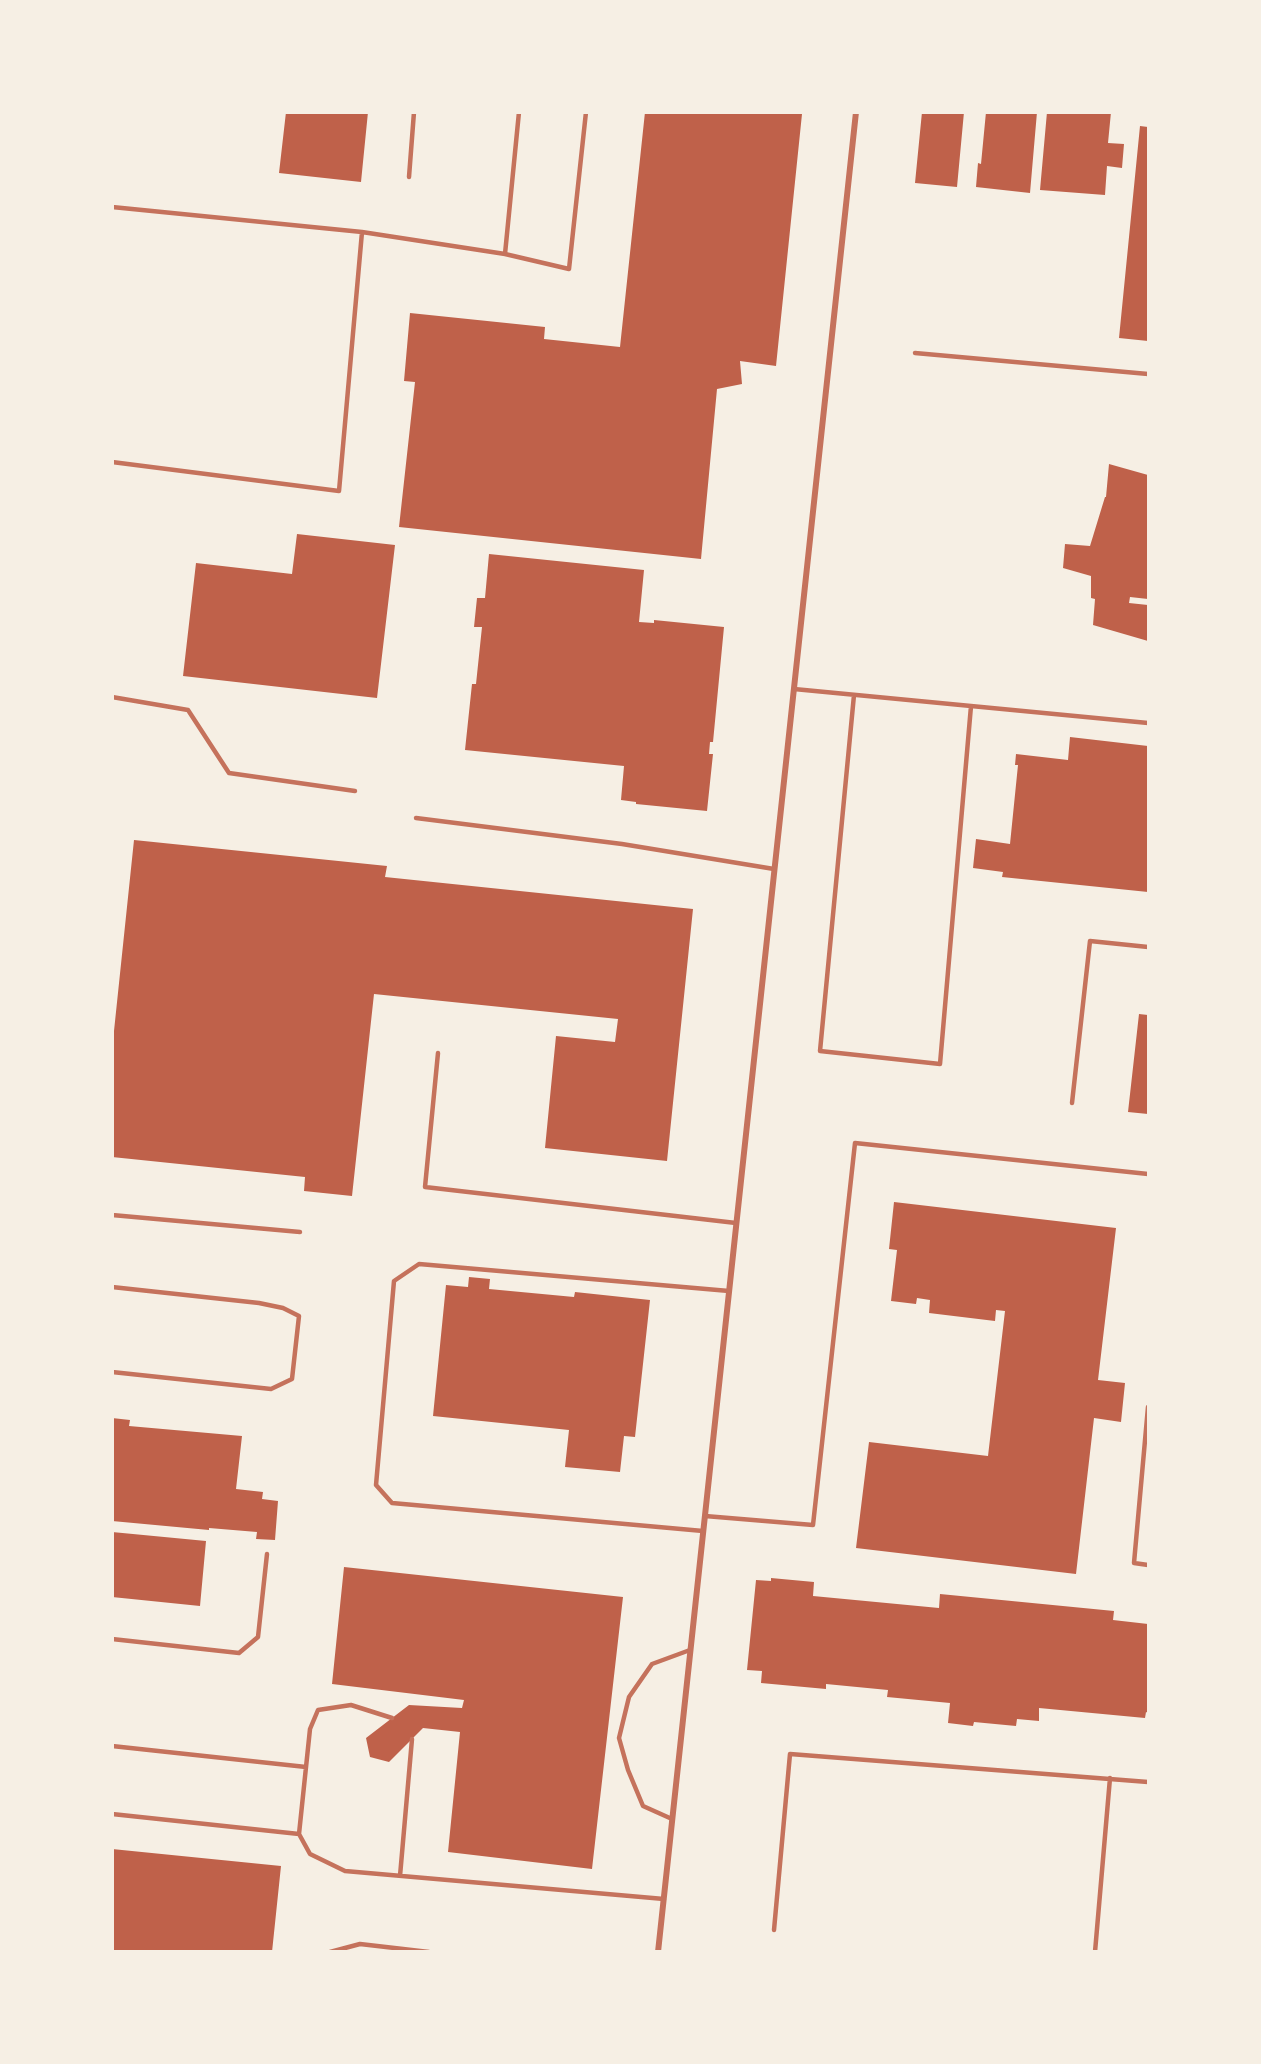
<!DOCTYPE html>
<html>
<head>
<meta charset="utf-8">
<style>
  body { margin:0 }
  #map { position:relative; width:1261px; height:2064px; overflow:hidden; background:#f6efe4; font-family:"Public Sans",sans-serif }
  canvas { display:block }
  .frame { position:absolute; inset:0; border:114px solid #f6efe4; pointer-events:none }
</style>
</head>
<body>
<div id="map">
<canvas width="1261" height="2064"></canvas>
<div class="frame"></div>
</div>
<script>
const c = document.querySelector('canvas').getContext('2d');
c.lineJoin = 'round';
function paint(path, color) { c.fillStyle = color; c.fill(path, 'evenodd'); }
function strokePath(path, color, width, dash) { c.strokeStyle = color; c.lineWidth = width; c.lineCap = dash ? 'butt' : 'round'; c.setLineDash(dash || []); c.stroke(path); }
const building = new Path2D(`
  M286,112H368L361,182L279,173Z
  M645,112L802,114L776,366L740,361L742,384L717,389L701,559L399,527L415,382L404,381L410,313L545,327L544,339L620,347Z
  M922,112H964L957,187L915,183Z
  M986,112H1037L1030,193L976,187L978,163L981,164Z
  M1047,112H1111L1108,143L1124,144L1122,168L1107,166L1105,195L1040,190Z
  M1140,126L1148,127V341L1119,338Z
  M1109,464L1148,475V599L1130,597L1129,603L1148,605V641L1093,625L1095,599L1091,598V576L1063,568L1065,544L1090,546L1105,497H1106Z
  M297,534L395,545L377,698L183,676L196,563L292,574Z
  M489,554L644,570L639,622L654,623V620L724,627L713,742H710L709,754H713L707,811L636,804V802L621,800L624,766L465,750L472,684H476L482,627H474L477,598H485Z
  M1070,737L1148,746V892L1002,877L1003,872L973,868L976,839L1010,844L1018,765H1015L1016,754L1068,760Z
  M134,840L387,866L385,877L693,909L667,1161L545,1148L556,1036L615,1042L618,1019L374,994L352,1196L304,1191L305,1177L112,1157V1050Z
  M1139,1014L1148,1015V1114L1128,1112Z
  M894,1202L1116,1228L1098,1380L1125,1383L1121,1422L1094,1418L1076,1574L856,1548L869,1442L988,1456L1005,1311L996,1310L995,1321L929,1313L930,1300L917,1298L916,1304L891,1301L897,1250L889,1249Z
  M469,1277L490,1279L489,1289L574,1297L575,1292L650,1300L635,1437L624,1436L620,1472L565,1467L569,1430L433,1416L446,1285L468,1287Z
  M112,1418L130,1420L129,1426L242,1436L236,1489L263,1492L262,1499L278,1501L275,1540L256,1539L257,1532L209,1528V1530L112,1521Z
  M112,1532L206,1541L200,1606L112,1597Z
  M344,1567L623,1597L592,1869L448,1852L460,1732L423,1728L389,1762L370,1757L366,1738L409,1705L462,1708L464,1700L332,1684Z
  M771,1578L814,1582L813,1596L939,1608L940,1594L1114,1611L1113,1620L1148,1624V1713L1146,1712L1145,1718L1039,1708V1721L1017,1719L1016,1726L974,1722L973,1726L948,1723L950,1703L887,1697L888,1690L826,1684V1689L761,1683L762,1671L747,1670L756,1580L771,1581Z
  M112,1849L281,1866L272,1952H112Z`);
const service = new Path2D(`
  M519,112L505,254L569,269L586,112
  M409,177L414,112
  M112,207L362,232L339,491L112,462
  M362,232L505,254
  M915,353L1148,374
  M794,689L1148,723
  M854,695L820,1051L940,1064L971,706
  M112,697L188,710L229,773L355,791
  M416,818L622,844L774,869
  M438,1053L425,1187L736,1223
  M1072,1103L1090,941L1148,947
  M112,1215L300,1232
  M112,1287L259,1303L283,1308L299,1316L292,1379L271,1389L112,1372
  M1148,1407L1134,1563L1148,1565
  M705,1516L813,1525L855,1143L1148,1174
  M703,1531L392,1503L376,1485L394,1281L419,1264L729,1291
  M112,1639L239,1653L258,1637L267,1554
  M392,1718L351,1705L318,1710L310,1729L299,1834L310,1854L345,1871L664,1899
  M112,1746L306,1767
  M112,1814L299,1834
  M672,1819L643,1806L628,1770L619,1738L629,1697L652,1664L690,1650
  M400,1876L412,1739
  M774,1930L790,1754L1148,1782
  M330,1952L360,1944L429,1952
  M1095,1952L1110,1778`);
const minor = new Path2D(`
  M658,1952L856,112`);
paint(building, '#bf614a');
strokePath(service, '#c5725c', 4.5);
strokePath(minor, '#c5725c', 6);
</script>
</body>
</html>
